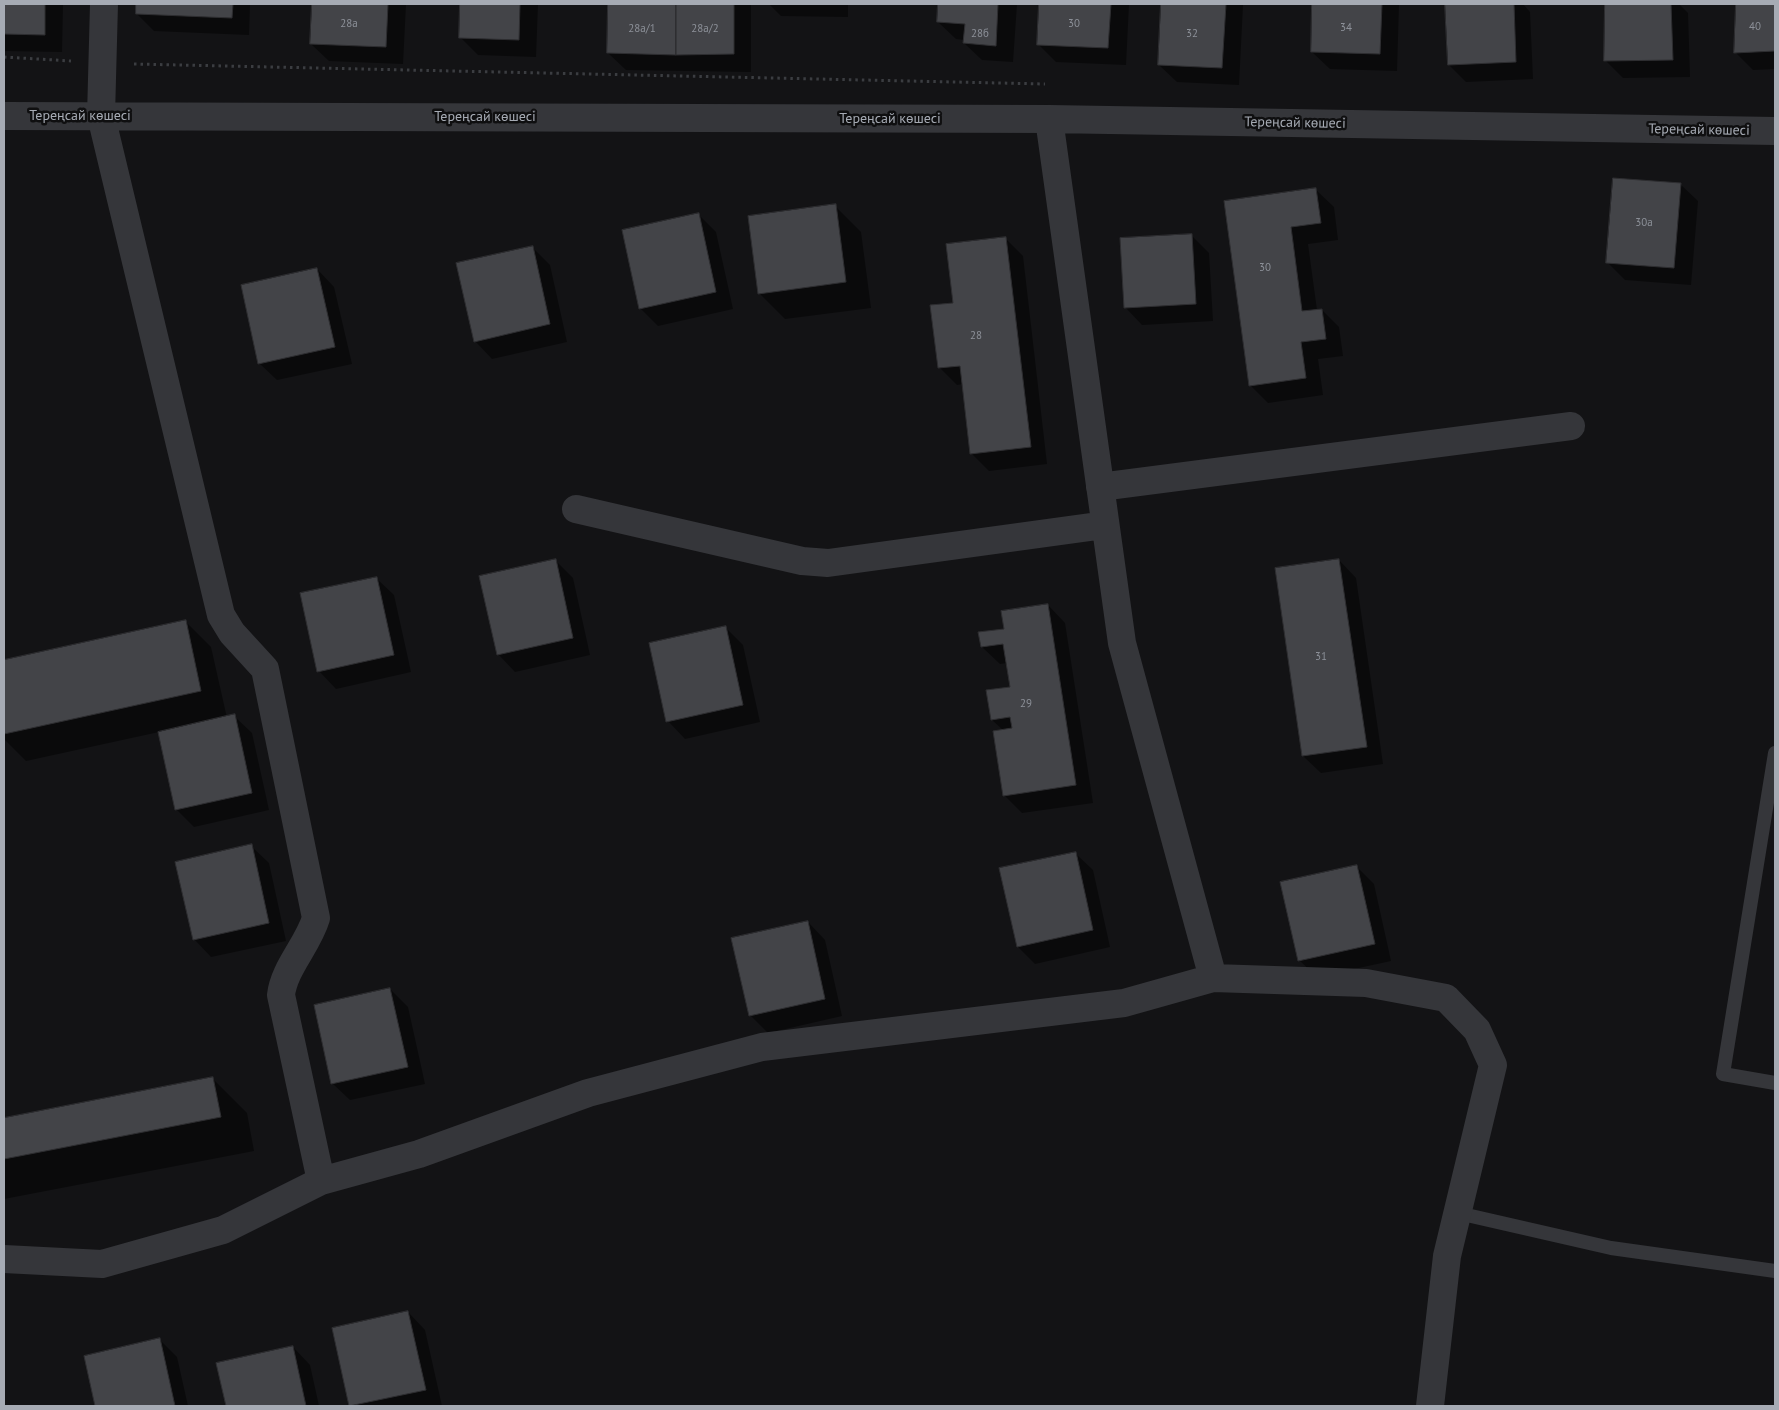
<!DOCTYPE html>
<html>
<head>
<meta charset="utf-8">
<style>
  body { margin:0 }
  #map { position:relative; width:1779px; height:1410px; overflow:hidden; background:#131315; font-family:"PT Sans",sans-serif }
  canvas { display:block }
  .frame { position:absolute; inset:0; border:5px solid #a6abb4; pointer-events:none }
</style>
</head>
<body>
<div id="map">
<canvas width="1779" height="1410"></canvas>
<div class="frame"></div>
</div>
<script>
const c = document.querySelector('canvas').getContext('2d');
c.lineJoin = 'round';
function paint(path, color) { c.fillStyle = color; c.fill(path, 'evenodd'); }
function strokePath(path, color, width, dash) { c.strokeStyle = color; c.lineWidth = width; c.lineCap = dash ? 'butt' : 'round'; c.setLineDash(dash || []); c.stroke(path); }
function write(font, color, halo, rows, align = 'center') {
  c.font = font + ' "PT Sans",sans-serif'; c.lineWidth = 5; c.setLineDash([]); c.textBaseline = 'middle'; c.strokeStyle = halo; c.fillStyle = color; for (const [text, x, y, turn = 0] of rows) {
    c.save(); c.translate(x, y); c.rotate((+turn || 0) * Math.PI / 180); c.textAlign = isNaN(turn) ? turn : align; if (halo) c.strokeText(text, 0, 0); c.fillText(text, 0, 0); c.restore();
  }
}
const shadow = new Path2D(`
  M4,4H63L62,52L4,51Z
  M137,4H250L249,35L154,31L137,14Z
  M313,4H406L403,64L329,61L311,44Z
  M461,4H538L536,57L478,55L460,37Z
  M609,4H751V72L626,70L608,53Z
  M769,4H848V17L781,16Z
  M939,4H1017L1013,62L982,60L964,43V40L956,39L938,22Z
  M1040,4H1129L1126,65L1056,62L1038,44Z
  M1162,4L1243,5L1239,85L1177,82L1159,65Z
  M1314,4H1399L1397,71L1330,69L1312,52Z
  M1446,4H1523L1530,12L1533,79L1466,82L1449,65Z
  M1607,4H1679L1688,13L1690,77L1623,78L1605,60Z
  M1738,4H1775V69L1753,70L1735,52Z
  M1680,184L1698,201L1691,285L1625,280L1608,263Z
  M1316,190L1334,207L1338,240L1308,244L1317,310H1322L1339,327L1343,356L1318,359L1323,395L1268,403L1250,385L1225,202Z
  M835,206L861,232L871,308L785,319L759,293Z
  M698,214L716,232L733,309L658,326L640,308Z
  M1192,236L1209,253L1213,321L1142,325L1125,307Z
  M1005,238L1023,256L1047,464L989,471L971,453L963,384L957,385L939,367Z
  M532,247L550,265L567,342L492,359L475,341Z
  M317,269L334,287L352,364L277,380L259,363Z
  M555,560L573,578L590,655L515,672L498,654Z
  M1339,560L1356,578L1383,764L1321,773L1303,756Z
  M376,578L394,595L411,672L336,689L319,671Z
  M1048,605L1065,623L1093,803L1022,813L1005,796L995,732L1003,730L992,720L1011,688L1007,663L1000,664L982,647L980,633L1005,630Z
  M185,621L211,647L227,718L234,716L252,733L269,810L194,827L177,810L159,732L26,761L4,739V661Z
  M725,627L743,645L760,722L685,739L668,721Z
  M251,846L269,863L286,941L211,957L194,939Z
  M1075,853L1093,870L1110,947L1035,964L1018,947Z
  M1357,867L1374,884L1391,961L1317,977L1299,960Z
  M808,922L825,940L842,1016L768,1033L750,1015Z
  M390,989L408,1007L425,1084L350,1100L332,1083Z
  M213,1079L247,1113L254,1151L4,1199V1120Z
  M408,1312L425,1330L442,1406H350L333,1329Z
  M160,1340L177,1357L188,1406H96L85,1357Z
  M293,1347L310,1365L319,1406H227L218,1364Z`);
const building = new Path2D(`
  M4,4H45V35L4,34Z
  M136,4H233L232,18L136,14Z
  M312,4H388L386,47L310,44Z
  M460,4H520L519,40L459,38Z
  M608,4H676V55L607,53Z
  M676,4H734V54L676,55Z
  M938,4H998L996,46L963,43L965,24L937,22Z
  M1039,4H1111L1108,48L1037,45Z
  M1161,4H1226L1222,68L1158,65Z
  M1312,4H1382L1380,54L1311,52Z
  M1445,4H1514L1516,62L1448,65Z
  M1605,4H1671L1673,60L1604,61Z
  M1736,4H1775V51L1734,53Z
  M1613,178L1681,183L1674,268L1606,263Z
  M1316,188L1321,223L1291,227L1302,311L1322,309L1326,339L1301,342L1306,378L1249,386L1224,201Z
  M836,204L846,282L758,294L748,216Z
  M699,213L716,292L639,309L622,230Z
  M1192,234L1196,304L1124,308L1120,238Z
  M1006,237L1031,447L970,454L960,366L938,368L930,305L953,303L946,244Z
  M533,246L550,324L474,342L456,263Z
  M317,268L335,347L258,364L241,285Z
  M556,559L573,638L497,655L479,576Z
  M1339,559L1367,747L1302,756L1275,568Z
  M377,577L394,655L317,672L300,593Z
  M1048,604L1076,785L1003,796L993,731L1012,728L1010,717L991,720L986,690L1010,687L1003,644L981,647L978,632L1004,629L1001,611Z
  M186,620L201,691L4,734V660Z
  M726,626L743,705L666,722L649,643Z
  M235,714L252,793L175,810L158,732Z
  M252,844L269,923L193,940L175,862Z
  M1076,852L1093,930L1017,947L999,868Z
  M1357,865L1375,944L1298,961L1280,882Z
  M808,921L825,999L749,1016L731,938Z
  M390,988L408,1067L331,1084L314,1005Z
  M213,1077L221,1117L4,1159V1118Z
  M408,1311L426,1390L349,1406L332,1328Z
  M160,1338L175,1406H95L84,1356Z
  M293,1346L306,1406H226L216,1363Z`);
const path = new Path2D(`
  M4,57L71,61
  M134,64L1045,84`);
const service = new Path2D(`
  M1775,753L1723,1074L1775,1083
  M1458,1213L1611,1248L1775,1271`);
const minor = new Path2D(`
  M4,116L1049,119L1775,131
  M1049,119L1122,643L1213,978
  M1100,487L1571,426
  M576,509L802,561L828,563L1105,525
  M321,1181L419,1154L588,1093L762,1047L1124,1003L1213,978L1366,983L1446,998L1477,1030L1493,1065L1447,1256L1430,1406
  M4,1259L102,1264L223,1230L321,1181L281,995C284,968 308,945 316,918L265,669L232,633L221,615L101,116L104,4`);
const numberNames = [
  ["28а",349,24],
  ["30",1074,24],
  ["40",1755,27],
  ["34",1346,28],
  ["28а/1",642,29],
  ["28а/2",705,29],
  ["28б",980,34],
  ["32",1192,34],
  ["30а",1644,223],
  ["30",1265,268],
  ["28",976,336],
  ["31",1321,657],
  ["29",1026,704]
];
const streetNames = [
  ["Тереңсай көшесі",80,116],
  ["Тереңсай көшесі",485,117],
  ["Тереңсай көшесі",890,119],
  ["Тереңсай көшесі",1295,123,1],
  ["Тереңсай көшесі",1699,130,1]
];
paint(shadow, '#0007');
paint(building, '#434448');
strokePath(building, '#2e2e31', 1);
strokePath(path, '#3b3d41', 3, [2.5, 4]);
strokePath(service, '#35363a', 14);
strokePath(minor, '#35363a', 28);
write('11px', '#8d9199', null, numberNames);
write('14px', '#a6abb4', '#0f0f10', streetNames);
</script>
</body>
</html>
